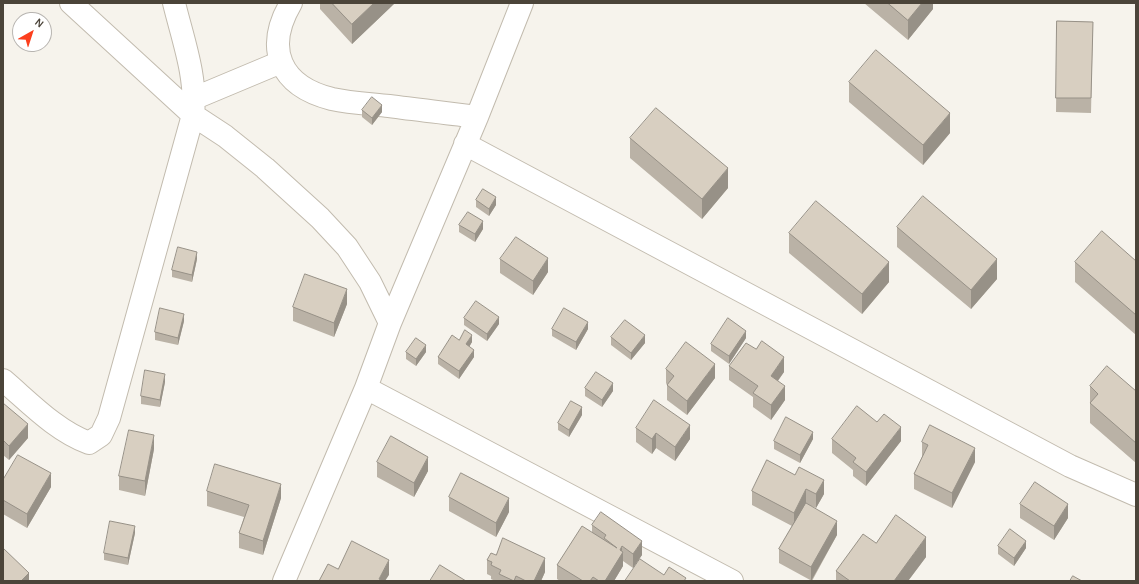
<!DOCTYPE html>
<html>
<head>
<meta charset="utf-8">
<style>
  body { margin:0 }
  #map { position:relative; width:1139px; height:584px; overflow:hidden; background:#f6f3ec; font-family:Karla,sans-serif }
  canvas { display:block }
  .frame { position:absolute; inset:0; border:4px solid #4b4439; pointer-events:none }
  .north { position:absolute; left:12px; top:12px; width:40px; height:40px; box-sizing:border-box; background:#fff; border:1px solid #b7b4b0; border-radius:50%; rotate:39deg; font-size:11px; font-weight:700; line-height:16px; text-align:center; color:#4b4439 }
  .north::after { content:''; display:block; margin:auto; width:14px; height:18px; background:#fc3f1d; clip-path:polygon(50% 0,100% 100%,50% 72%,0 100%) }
</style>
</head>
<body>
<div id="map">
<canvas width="1139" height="584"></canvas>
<div class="frame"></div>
<div class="north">N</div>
</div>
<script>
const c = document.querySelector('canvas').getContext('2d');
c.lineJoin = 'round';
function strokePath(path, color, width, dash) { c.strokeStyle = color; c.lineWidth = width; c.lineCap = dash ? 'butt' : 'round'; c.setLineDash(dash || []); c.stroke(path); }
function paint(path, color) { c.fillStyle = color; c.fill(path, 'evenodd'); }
const minor = new Path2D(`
  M71,3L193,115L225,136L265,168L320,218L347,247L370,282L390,323
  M291,3C264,49 280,86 332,99C350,103 371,104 389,106C418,110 448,113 477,117
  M195,98L281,62
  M465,144L1070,466L1136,495
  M3,380C29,402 56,431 89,443L101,435L109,418L193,115C197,77 183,40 174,3
  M366,388L732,581
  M284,581L366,388L390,323L477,117L522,3`);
const wall = new Path2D(`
  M320,3H395L352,44L320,9Z
  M864,3H933V9L908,40Z
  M1057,21L1093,22L1091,113L1056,112Z
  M849,82L950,133L923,165L849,102Z
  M362,110L382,112L372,125L362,117Z
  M630,138L728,188L702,219L630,158Z
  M476,200L496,205L489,216L476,207Z
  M459,225L483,229L475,242L459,232Z
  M897,227L997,279L971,309L897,247Z
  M789,233L889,282L862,314L789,253Z
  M197,259L192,282L172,277V270Z
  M500,259L548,272L533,295L500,273Z
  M1136,261V335L1075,282V262Z
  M347,304L334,337L293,321V307Z
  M464,318L499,324L487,341L464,325Z
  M184,321L178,345L155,340V332Z
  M552,329H588L576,350L552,336Z
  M611,337L645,343L631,360L611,345Z
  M746,338L729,364L711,351V344Z
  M459,340L472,342L469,347L474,357L459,379L438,364V357Z
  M406,352H426L416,366L406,359Z
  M729,366L784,372L778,381L785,400L771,420L753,407V397L729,380Z
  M666,369L715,378L687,415L667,400V385L666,383Z
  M165,382L160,407L141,404V396Z
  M1090,386L1136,391V463L1090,423Z
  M585,388L613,391L602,407L585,396Z
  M3,403L28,438L9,460L3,455Z
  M582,415L569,437L558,430V423Z
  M636,428L690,439L675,461L656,448L652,454L636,442Z
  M813,439L800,463L774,449V441Z
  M832,439L901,441L866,486L853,476V470L832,453Z
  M922,442L975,462L952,508L914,489V474L922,457Z
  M154,449L145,496L119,490V476Z
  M767,460L824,494L816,508L809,505L837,535L812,581L779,563V549L792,526L752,505V491Z
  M377,462L428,471L414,497L377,477Z
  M3,480L51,487L27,528L3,514Z
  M207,491L281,498L263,555L239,548V533L244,517L207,506Z
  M449,497L509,512L496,537L449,511Z
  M1020,504L1068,518L1054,540L1020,518Z
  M592,525L642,555L633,568L623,561V566L614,581H560L557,579V565L592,533Z
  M135,533L128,565L104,560V553Z
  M876,543L926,557L908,581H836V571Z
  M998,546L1026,548L1014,566L998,554Z
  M496,555L545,572L541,581H495L491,579V576L487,574V560Z`);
const shadedWall = new Path2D(`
  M374,3H395L352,44V24Z
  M922,3H933V9L908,40V20Z
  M382,105V112L372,125V118Z
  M950,113V133L923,165V145Z
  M728,168V188L702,219V199Z
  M496,197V205L489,216V209Z
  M483,221V229L475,242V234Z
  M197,252V259L192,282V275Z
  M548,258V272L533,295V281Z
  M997,259V279L971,309V290Z
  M889,262V282L862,314V294Z
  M347,289V304L334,337V323Z
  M184,314V321L178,345V338Z
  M499,317V324L487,341V334Z
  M588,322V329L576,350V342Z
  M746,331V338L729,364V356Z
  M472,335V342L466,352V344Z
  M645,335V343L631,360V353Z
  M426,345V352L416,366V359Z
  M474,350V357L459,379V371Z
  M784,357V372L771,390V376Z
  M715,364V378L687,415V401Z
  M165,374V382L160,407V400Z
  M613,383V391L602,407V400Z
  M785,386V400L771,420V405Z
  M582,407V415L569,437V430Z
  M28,424V438L9,460V446Z
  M690,425V439L675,461V447Z
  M901,427V441L866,486V472Z
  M813,432V439L800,463V455Z
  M656,433V448L652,454V439Z
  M154,435V449L145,496V481Z
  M975,448V462L952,508V493Z
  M428,457V471L414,497V483Z
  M51,473V487L27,528V514Z
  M824,480V494L816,508V494Z
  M281,484V498L263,555V541Z
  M806,489V503L794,527V513Z
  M509,498V512L496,537V523Z
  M1068,504V518L1054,540V526Z
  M837,521V535L811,581V567Z
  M135,526V533L128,565V558Z
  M926,537V557L908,581H894Z
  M642,541V555L633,568V554Z
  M1026,541V548L1014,566V558Z
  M622,546V553L623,552V566L614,581H605L620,550Z
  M545,558V572L541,581H534Z
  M389,560V575L385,581H379V579Z
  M29,573V581H21Z`);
const building = new Path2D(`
  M332,3H374L352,24Z
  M888,3H922L908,20Z
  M1057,21L1093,22L1091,98H1056Z
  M876,50L950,113L923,145L849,82Z
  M372,97L382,105L372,118L362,110Z
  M656,108L728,168L702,199L630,138Z
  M483,189L496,197L489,209L476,200Z
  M923,196L997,259L971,290L897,227Z
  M816,201L889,262L862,294L789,233Z
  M468,212L483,221L475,234L459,225Z
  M1102,231L1136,261V315L1075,262Z
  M516,237L548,258L533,281L500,259Z
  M178,247L197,252L192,275L172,270Z
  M305,274L347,289L334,323L293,307Z
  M476,301L499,317L487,334L464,318Z
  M160,308L184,314L178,338L155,332Z
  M564,308L588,322L576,342L552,329Z
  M728,318L746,331L729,356L711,344Z
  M625,320L645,335L631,353L611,337Z
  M465,330L472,335L466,344L474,350L459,371L438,357L452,335L459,340Z
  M416,338L426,345L416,359L406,352Z
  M762,341L784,357L771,376L785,386L771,405L753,393L758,386L729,366L746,343L756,349Z
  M686,342L715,364L687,401L667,385L674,376L666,369Z
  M1107,366L1136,391V443L1090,403L1098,394L1090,386Z
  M145,370L165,374L160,400L141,396Z
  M596,372L613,383L602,400L585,388Z
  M654,400L690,425L675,447L656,433L652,439L636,428Z
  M571,401L582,407L569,430L558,423Z
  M3,403L28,424L9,446L3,440Z
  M857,406L877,422L884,414L901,427L866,472L853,462L856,458L832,439Z
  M786,417L813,432L800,455L774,441Z
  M930,425L975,448L952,493L914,474L928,445L922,442Z
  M129,430L154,435L145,481L119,476Z
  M391,436L428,457L414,483L377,462Z
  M18,455L51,473L27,514L3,500V480Z
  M767,460L795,475L799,467L824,480L816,494L806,489L794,513L752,491Z
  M215,464L281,484L263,541L239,533L249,505L207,491Z
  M461,473L509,498L496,523L449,497Z
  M1035,482L1068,504L1054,526L1020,504Z
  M806,503L837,521L811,567L779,549Z
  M601,512L642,541L633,554L622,546L620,550L623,552L605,581H599L593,577L590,581H583L557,565L582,526L617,548L604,538L606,535L592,525Z
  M896,515L926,537L894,581H850L836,571L863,534L876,543Z
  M110,521L135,526L128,558L104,553Z
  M1010,529L1026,541L1014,558L998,546Z
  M503,538L545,558L534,581H526L516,576L514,581L499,574L501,570L491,565L492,562L487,560L491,553L496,555Z
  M352,541L389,560L379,579L383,581H319L328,564L338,569Z
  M3,548L29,573L21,581H3Z
  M640,559L664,575L669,567L686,578L684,581H625Z
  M440,565L466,581H430Z
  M1073,576L1082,581H1070Z`);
strokePath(minor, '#c2bbae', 24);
strokePath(minor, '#fff', 22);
paint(wall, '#bab2a6');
paint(shadedWall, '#979187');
paint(building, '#d8cfc1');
strokePath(building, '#979187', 1);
</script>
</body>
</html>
